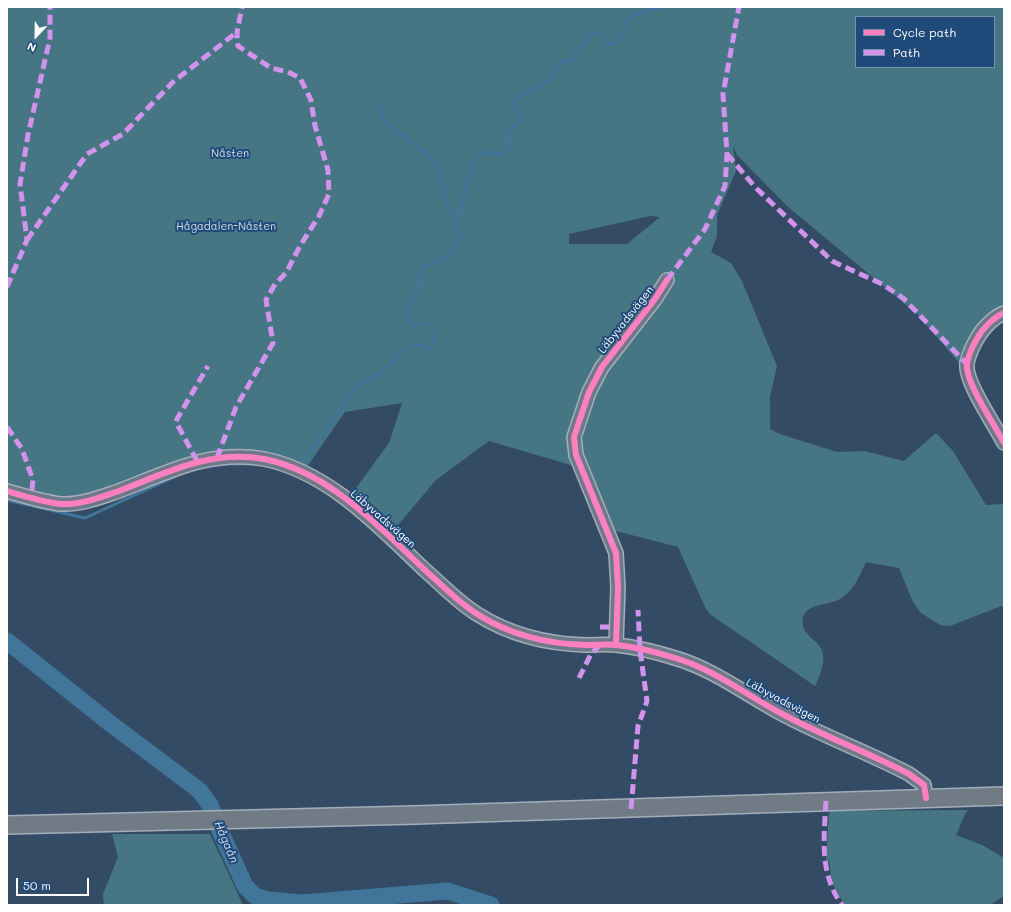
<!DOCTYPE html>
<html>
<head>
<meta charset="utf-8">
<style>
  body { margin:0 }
  #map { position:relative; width:1011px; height:912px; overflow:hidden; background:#344b65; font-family:Mali,sans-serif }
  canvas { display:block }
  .frame { position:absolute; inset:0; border:8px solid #fff; pointer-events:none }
  .legend { position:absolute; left:855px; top:16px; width:140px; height:52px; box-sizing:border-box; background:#1f4a7a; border:1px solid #7992af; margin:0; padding:5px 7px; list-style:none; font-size:12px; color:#fff }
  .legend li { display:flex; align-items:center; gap:8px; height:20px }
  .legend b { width:20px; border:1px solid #7992af }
  .north { position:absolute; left:16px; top:16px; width:40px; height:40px; -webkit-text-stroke:3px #1f4a7a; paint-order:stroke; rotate:202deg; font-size:11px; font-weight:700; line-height:16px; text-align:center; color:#fff }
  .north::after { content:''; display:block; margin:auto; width:14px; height:18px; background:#fff; clip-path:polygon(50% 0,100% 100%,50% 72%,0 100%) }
  .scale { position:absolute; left:16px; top:878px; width:73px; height:18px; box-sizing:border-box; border:2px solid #fff; border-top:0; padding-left:5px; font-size:12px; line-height:14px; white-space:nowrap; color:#fff; -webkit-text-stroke:3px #1f4a7a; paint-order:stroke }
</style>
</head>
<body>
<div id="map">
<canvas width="1011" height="912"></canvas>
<div class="frame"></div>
<ul class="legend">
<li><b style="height:5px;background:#ff80c0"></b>Cycle path</li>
<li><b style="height:5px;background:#d193ec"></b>Path</li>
</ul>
<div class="north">N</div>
<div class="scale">50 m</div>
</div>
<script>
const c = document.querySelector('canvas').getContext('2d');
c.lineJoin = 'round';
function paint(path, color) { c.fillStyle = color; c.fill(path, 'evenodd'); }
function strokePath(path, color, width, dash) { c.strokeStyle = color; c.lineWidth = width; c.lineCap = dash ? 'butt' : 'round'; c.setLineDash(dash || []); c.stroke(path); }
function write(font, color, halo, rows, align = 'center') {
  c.font = font + ' Mali,sans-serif'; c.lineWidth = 4; c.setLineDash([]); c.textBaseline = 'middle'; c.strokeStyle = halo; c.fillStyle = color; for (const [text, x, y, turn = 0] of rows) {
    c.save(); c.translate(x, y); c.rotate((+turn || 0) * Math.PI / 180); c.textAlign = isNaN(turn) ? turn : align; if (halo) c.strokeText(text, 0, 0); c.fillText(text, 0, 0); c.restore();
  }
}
const green = new Path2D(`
  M7,7H1004V317L1001,318L960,364L917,314L787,206L737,155L733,146L736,171L717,215V236L711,252L731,263L742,281L777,366L770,397V429L780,434L837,452L864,451L904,461L936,433L953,451L986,505L1004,504V605L950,626L940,625L921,613L913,602L899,568L866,562C860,574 855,589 843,597C833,606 808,602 803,617C799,634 817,639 822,650C826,661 820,676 815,686L711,615L706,609L678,547L616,531L574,466L489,441L436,480L393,531L351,495L389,443L402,403L345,412L302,474L267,461L216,460L81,504L7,494ZM856,17H994V67H856ZM650,216L660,217L627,244H569V234Z
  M969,810L966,812L956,835L982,845L1004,858V896L990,905H845L832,883L829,861L826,860L829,813L832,811Z
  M112,834H210L243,905H104L103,894L118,857Z`);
const stream = new Path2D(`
  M375,101L385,122L438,163L446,202L456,221
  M260,452L264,451L299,463L302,462L356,387L382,372L402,352L414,345L420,344L427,350L430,348C437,340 434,328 424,323L414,326L407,320L411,299L420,287L421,270L423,266L443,260L458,240L459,233L457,221L472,168L479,156L484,152L502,155C511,149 507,144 508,136C509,130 517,125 521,122L520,113L513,108L517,98L547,82L563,60L571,62L577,50L584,44L587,36C606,29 597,36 610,44L618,43L628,19L631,16L663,7
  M204,467L223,464H250
  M7,500L85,518L183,473`);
const river = new Path2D(`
  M7,641L111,724L200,791L210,805L222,835L245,886L255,896L268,900L302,903L448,891L491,905`);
const minor = new Path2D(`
  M1004,313C994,317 983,328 978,337C973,345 969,354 967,363C964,381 995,425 1004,443
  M7,491C24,496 43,502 61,504C81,505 101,497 119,491C166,473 211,449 264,459C330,472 380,528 427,572C443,586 458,602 477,614C510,635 547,644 586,645C596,645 606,644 616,645C636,647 656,652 675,658C716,670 749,697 786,716C826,737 869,753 909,774L924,785L926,798
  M616,645L618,587L616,553L576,455L574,437L589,392L602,367L655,299L667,280`);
const major = new Path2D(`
  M7,825L415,815L1004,796`);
const quiet = new Path2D(`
  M727,154L755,187L832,261L882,284L903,298L967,364
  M27,240L87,154L123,134L173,82L237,32
  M667,280L705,229L725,186L727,154L723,94L739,7
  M7,287L27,240L20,184L28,135L50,38V7
  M7,427L22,449L33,480L31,498
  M217,458L236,407L273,343L266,300L275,284L286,273L300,246L319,216L329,194L328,170L315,126L311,100L300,78L288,72L271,68L238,46L237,32L242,7
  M197,461L176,422L177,419L208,366
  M600,627H617
  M579,678L591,654L600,645
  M826,801C824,839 819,873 842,905
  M631,809L638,726L647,701L640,650L638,610`);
const cycleway = new Path2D(`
  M1004,313C994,317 983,328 978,337C973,345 969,354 967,363C964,381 995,425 1004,443
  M7,491C24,496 43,502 61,504C81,505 101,497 119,491C166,473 211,449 264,459C330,472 380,528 427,572C443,586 458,602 477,614C510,635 547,644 586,645C596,645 606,644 616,645C636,647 656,652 675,658C716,670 749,697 786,716C826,737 869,753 909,774L924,785L926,798
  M616,645L618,587L616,553L576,455L574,437L589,392L602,367L655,299L667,280`);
const parkNames = [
  ["Nåsten",230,154],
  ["Hågadalen-Nåsten",226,227]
];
const streetNames = [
  ["Läbyvadsvägen",626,320,-52],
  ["Läbyvadsvägen",383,519,41],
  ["Läbyvadsvägen",783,701,28]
];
const waterNames = [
  ["Hågaån",226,842,67]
];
paint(green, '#467684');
strokePath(stream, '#417599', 3);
strokePath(river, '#417599', 17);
strokePath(minor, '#a4aeba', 16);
strokePath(major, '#a4aeba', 20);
strokePath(minor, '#6d7986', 13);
strokePath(major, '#717b85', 17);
strokePath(quiet, '#d193ec', 5, [10, 5]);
strokePath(cycleway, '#ff80c0', 6);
write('11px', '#d2dee2', '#1f4a7a', parkNames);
write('11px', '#fff', '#1f4a7a', streetNames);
write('italic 12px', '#d0dee7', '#1f4a7a', waterNames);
</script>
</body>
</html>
